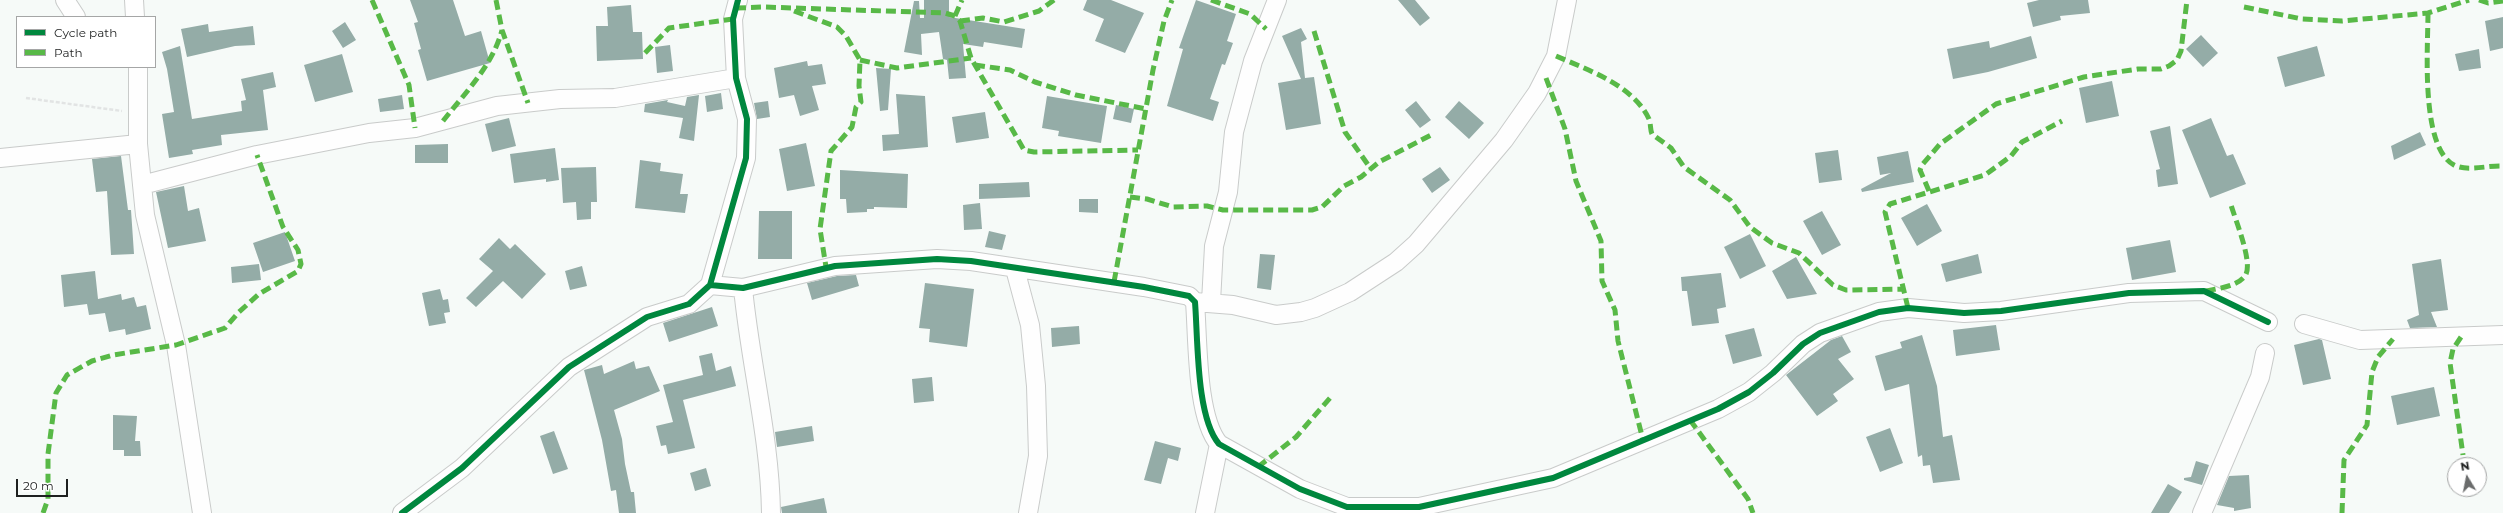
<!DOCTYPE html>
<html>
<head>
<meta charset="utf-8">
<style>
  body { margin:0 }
  #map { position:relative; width:2503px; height:513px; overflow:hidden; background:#f6faf8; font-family:Montserrat,sans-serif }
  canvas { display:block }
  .legend { position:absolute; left:16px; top:16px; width:140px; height:52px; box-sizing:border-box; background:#fff; border:1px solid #a5a6a6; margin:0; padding:5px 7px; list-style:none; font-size:12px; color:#1e2020 }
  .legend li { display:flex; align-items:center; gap:8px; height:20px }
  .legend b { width:20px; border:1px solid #a5a6a6 }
  .north { position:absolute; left:2447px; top:457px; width:40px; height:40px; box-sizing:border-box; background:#fff; border:1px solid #a5a6a6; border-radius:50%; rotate:350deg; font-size:11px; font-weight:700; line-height:16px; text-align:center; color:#1e2020 }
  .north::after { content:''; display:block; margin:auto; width:14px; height:18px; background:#6a6c6c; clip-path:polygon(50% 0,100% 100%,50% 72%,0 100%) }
  .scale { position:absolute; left:16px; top:479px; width:52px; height:18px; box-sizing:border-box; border:2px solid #1e2020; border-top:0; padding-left:5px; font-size:12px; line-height:14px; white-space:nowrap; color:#1e2020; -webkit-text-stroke:3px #fff; paint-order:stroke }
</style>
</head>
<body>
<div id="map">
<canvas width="2503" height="513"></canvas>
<ul class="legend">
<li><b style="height:5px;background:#00873e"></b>Cycle path</li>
<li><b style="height:5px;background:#58b947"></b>Path</li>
</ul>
<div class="north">N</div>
<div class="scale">20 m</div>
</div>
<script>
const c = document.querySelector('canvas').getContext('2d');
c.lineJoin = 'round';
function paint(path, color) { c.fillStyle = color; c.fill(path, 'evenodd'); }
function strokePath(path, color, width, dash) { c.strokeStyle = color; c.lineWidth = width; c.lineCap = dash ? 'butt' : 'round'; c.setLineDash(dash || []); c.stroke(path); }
const building = new Path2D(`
  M410,0H453L465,36L481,31L490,63L427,81L418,50L421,49L414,23L418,22Z
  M924,0H949V17L1025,29L1022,48L984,42L983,47L963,44L966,78L949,79L947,60L943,59L939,32L921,34L922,55L904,52L914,1H919L920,18H924Z
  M1087,0H1111L1144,13L1125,53L1095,41L1104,19L1083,10Z
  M1196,0L1236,14L1227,41L1233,43L1225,65L1222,64L1210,99L1219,102L1213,121L1167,106L1183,49L1179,48Z
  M1398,0H1415L1430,18L1420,26Z
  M2039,0H2088L2090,13L2060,16L2061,20L2033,27L2027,3Z
  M631,5L633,32H642L643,59L597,61L596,26H608L607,7Z
  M2503,17V48L2490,51L2485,21Z
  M345,22L356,40L343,48L332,31Z
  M208,24L209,32L253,26L255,45L235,46L187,57L181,29Z
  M1301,28L1307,39L1301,42L1305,78L1314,77L1321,124L1286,130L1278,83L1301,79L1282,36Z
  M2201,35L2218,53L2203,67L2186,49Z
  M2031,36L2037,58L1988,72L1953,79L1947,49L1989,41L1990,48Z
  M670,45L673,71L657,73L655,47Z
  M180,46L192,119L242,111L241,101L246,100L241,79L273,72L276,87L263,90L268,130L221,135L222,145L192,150L193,154L169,158L162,114L174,112L167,69L162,52Z
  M2317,46L2325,76L2285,87L2277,57Z
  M2479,49L2481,68L2459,71L2455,54Z
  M342,54L353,92L315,102L304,65Z
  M807,61L808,66L822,64L826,84L812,86L819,110L800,116L794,95L779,98L774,68Z
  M876,68L891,69L888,110L880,111Z
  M2112,81L2119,116L2086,123L2079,88Z
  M721,93L723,109L707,112L705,96Z
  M896,94L925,96L928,147L883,151L882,135L899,134Z
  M402,95L404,109L380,112L378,99Z
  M699,95L694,141L679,138L683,118L644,112L645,104L668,100L667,102L685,106L687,97Z
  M1047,96L1107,106L1101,143L1058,136L1059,131L1042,128Z
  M768,101L770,117L757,119L754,103Z
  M1416,101L1431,120L1420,128L1405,110Z
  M1459,101L1484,123L1469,139L1445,117Z
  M1116,105L1134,109L1131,123L1113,119Z
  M985,112L989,138L956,143L952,117Z
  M509,118L516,146L492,152L485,124Z
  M2211,118L2227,156L2233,154L2246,184L2210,198L2182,130Z
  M2170,126L2178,184L2158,187L2156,170L2160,169L2150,131Z
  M2420,132L2426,145L2394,160L2391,146Z
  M806,143L815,186L787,191L779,149Z
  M448,144V163H415V145Z
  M555,148L559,180L546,182V179L514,183L510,154Z
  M1838,150L1842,180L1819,183L1815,153Z
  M1908,151L1914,182L1862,192L1861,189L1891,173L1880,175L1877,157Z
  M121,156L128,210H131L134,254L111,255L107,191L96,192L92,159Z
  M640,160L661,163L660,171L683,174L680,194H688L685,213L635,208Z
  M596,167L597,202H591V219L577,220L576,202L563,203L561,168Z
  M1440,167L1450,180L1432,193L1422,179Z
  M840,170L908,174L907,208L874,207V209H867V212L847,213L846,199H840Z
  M1029,182L1030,197L979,199V184Z
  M184,186L188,211L199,208L206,241L168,248L156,192Z
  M1079,199H1098V213L1079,212Z
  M980,203L982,229L964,230L963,205Z
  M1927,204L1942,231L1917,246L1901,218Z
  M759,211H792V259H758Z
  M1822,211L1841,245L1822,255L1803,221Z
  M989,231L1006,235L1002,250L985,247Z
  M285,232L295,261L263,272L253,243Z
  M1750,234L1766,266L1740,279L1724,247Z
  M499,238L510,249L515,244L546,274L522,299L503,281L476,307L466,298L493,271L479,259Z
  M2170,240L2176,272L2132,280L2126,248Z
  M1260,254L1275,255L1271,290L1257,288Z
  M1978,254L1982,273L1946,282L1941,264Z
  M1796,257L1817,294L1787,299L1772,271Z
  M2441,259L2448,310L2431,312L2437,327L2410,328L2407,320L2419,315L2412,264Z
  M259,264L261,280L232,283L231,267Z
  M582,266L587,286L570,290L565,271Z
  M95,271L98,299L121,294L122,300L134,297L137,307L146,305L151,329L126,335L125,329L109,332L105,313L89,315L87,304L64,307L61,275Z
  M1721,273L1726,307L1717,309L1719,323L1692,326L1687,291H1682L1681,277Z
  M856,275L859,286L812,300L807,283L837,276Z
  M925,283L974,289L967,347L929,342L930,329L919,328Z
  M440,289L443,300L448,299L450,312L444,313L446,323L429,326L422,293Z
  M712,307L718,326L669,342L663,323Z
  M1996,325L2000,350L1956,356L1953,330Z
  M1079,326L1080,344L1052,347L1051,328Z
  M1754,328L1762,356L1733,364L1725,335Z
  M1922,335L1937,386L1943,437L1952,435L1960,480L1933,483L1930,465L1923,466L1922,455L1918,457L1909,384L1885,391L1875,356L1902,348L1900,342Z
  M1842,336L1851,352L1838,359L1854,379L1833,394L1838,401L1817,416L1786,375L1831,340Z
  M2319,339L2322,340L2331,379L2303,385L2294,345Z
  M712,353L716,371L731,366L736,386L683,400L695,448L668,454L666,445L661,446L656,426L673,422L663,385L703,375L699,356Z
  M634,361L636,369L649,366L660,391L614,410L622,439L625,464L631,492H634L636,513H619L616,490L611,491L602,440L584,370L602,365L604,374Z
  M932,377L934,401L914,403L912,379Z
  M2434,387L2440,416L2397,425L2391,396Z
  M113,415L137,416L135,441H140L141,456H124V450H113Z
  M812,426L814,441L777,447L775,432Z
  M1890,428L1903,463L1880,472L1866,437Z
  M554,431L568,469L553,474L540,436Z
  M1155,441L1181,448L1178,461L1168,458L1161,484L1144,480Z
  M2196,461L2209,465L2202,485L2184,480V478L2191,477Z
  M706,468L711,486L695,491L690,473Z
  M2249,475L2251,508L2234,511V508L2217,505L2229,476Z
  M2168,484L2182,492L2169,513H2151Z
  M2456,489H2470V491L2456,493Z
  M824,498L827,513H782L781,507Z`);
const path = new Path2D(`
  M26,98L122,111`);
const minor = new Path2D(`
  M65,0L76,17
  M134,0L135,17
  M138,67V144L145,215L176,345L202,513
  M0,158L138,144
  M142,185L257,155L369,133L415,128L497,106L560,99L615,98L736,78
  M1015,269L1030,325L1036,386L1038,456L1028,513
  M710,285L743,288L835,266L937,259L971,261L1144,287L1189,296L1195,302C1198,339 1196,417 1219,444L1300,489L1347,507H1419L1553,478L1718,409L1749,392L1773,373L1803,344L1820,333L1879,312L1908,308L1964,313L2001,311L2129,293L2204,291L2268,322
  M743,288C750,363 770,437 771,513
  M1195,302L1233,305L1276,315L1301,312L1315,308L1350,292L1396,262L1416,244L1504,140L1537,93L1556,56L1567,0
  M1211,302L1214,246L1228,192L1234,132L1253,61L1277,0
  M2304,324L2360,340L2503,335
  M402,513L462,468L569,367L647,317L689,304L710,285L746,158L747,119L736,78L733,19L738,0
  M1205,513L1219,444
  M2202,513L2260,377L2265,353`);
const quiet = new Path2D(`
  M372,0L409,85L415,128
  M496,0L502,30L528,103
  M1211,0L1250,14L1266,29
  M2479,0L2488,3L2503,1
  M2244,7L2302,19L2342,21L2428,13L2469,0
  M736,8L764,7L945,13L955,16L960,21L971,58L1024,150L1034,152L1138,150
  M794,11L837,27L846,36L860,60L859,86L861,102L856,107L852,127L831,151L820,229L826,267
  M2428,13C2428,47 2420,147 2454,165C2467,172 2489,165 2503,166
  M955,16L962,0
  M960,21L983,18L1004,22L1039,11L1054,0
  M1314,31L1345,132L1371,169
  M645,53L669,28L733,19
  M1556,56C1588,70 1633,85 1649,119C1651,124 1650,130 1652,134L1671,148L1684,167L1730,200L1750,227L1772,243L1799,253L1833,285L1846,290L1905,289
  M860,60L897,68L971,58
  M975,65L1010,70L1035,82L1076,95L1146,109
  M1546,78L1565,129L1576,181L1601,241L1602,281L1615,310L1618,341L1643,440
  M443,121C465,93 493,65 502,30
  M1929,191L1920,170L1922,165L1940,144L1996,104L2084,77L2138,69H2161L2169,66L2177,60L2181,51L2187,0
  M1130,197L1147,199L1173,207L1207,206L1223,210H1312L1322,207L1344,186L1361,177L1379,162L1433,134
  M1114,282L1153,70L1164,21L1172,0
  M2206,291C2219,288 2236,287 2245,276C2254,264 2235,219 2231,205
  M1908,308L1885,212L1890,204L1985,175L2011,156L2022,142L2062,121
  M2461,337L2453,349L2450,363L2463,455
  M1690,420L1748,499L1753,513
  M1258,467L1296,437L1330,398
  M43,513L48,499V454L56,393L67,375L92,361L113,355L176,345L225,328L239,312L259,294L298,271L301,264L298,250L283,227L257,155
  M2342,513L2344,460L2367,425L2372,372L2378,357L2393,339`);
const cycleway = new Path2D(`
  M710,285L743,288L835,266L937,259L971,261L1144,287L1189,296L1195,302C1198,339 1196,417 1219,444L1300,489L1347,507H1419L1553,478L1718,409L1749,392L1773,373L1803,344L1820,333L1879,312L1908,308L1964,313L2001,311L2129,293L2204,291L2268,322
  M402,513L462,468L569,367L647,317L689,304L710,285L746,158L747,119L736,78L733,19L738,0`);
paint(building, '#94aca7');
strokePath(minor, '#c9cbca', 20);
strokePath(path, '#e2e4e4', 2.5, [4, 2]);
strokePath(minor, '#fefefe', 18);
strokePath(quiet, '#58b947', 5, [10, 5]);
strokePath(cycleway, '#00873e', 6);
</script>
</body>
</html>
